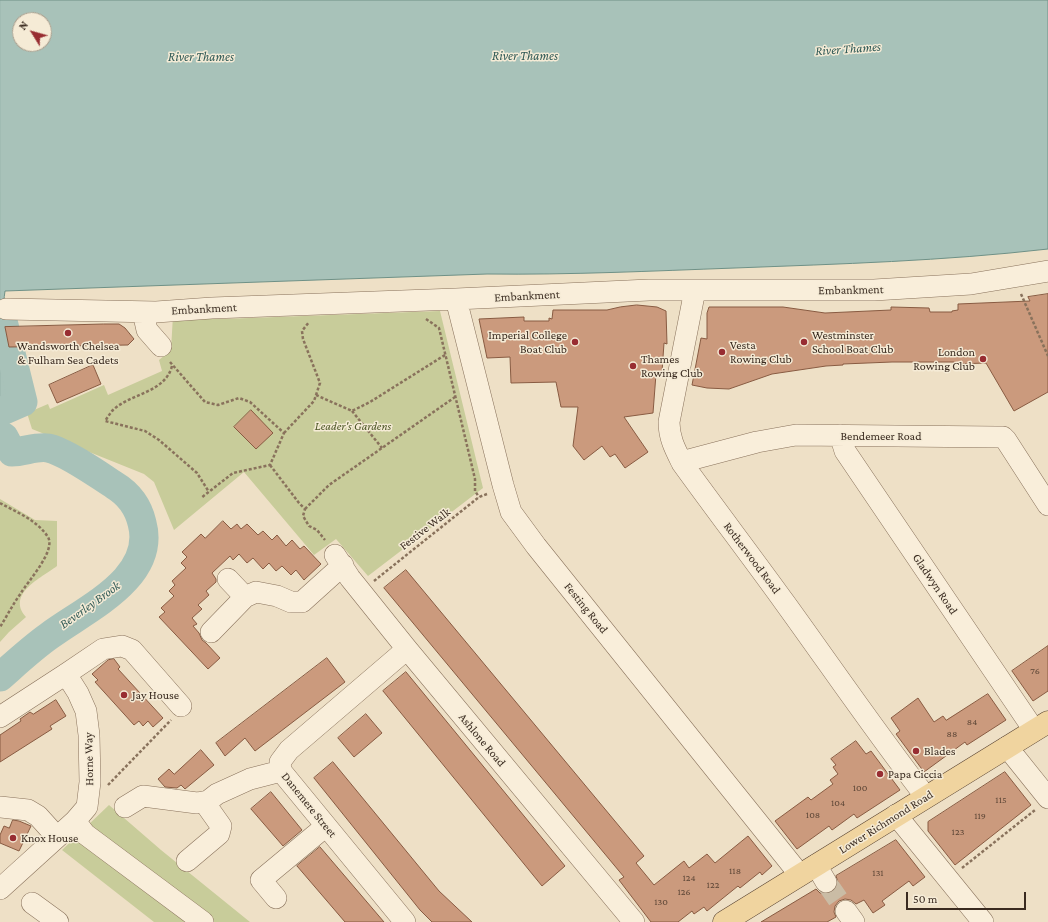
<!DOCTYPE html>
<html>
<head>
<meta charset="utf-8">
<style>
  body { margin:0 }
  #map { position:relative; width:1048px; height:922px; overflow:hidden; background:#eee0c6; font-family:"Crimson Pro",serif }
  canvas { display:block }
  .north { position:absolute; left:12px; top:12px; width:40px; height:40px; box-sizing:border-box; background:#f5ebd6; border:1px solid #aa9e8d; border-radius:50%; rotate:307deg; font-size:11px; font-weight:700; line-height:16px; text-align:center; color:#3a2b20 }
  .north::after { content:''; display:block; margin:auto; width:14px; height:18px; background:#982d32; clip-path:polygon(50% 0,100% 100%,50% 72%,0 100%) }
  .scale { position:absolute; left:906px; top:892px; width:120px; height:18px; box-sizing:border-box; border:2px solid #3a2b20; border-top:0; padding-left:5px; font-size:12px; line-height:14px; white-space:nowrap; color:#3a2b20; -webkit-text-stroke:3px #f5ebd6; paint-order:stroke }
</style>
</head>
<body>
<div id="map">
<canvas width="1048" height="922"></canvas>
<div class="north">N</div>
<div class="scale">50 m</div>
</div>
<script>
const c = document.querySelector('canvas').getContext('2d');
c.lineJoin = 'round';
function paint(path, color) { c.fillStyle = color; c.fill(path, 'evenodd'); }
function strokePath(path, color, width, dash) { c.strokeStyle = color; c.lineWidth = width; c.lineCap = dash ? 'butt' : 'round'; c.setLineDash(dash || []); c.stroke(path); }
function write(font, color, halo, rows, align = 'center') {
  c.font = font + ' "Crimson Pro",serif'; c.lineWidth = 3; c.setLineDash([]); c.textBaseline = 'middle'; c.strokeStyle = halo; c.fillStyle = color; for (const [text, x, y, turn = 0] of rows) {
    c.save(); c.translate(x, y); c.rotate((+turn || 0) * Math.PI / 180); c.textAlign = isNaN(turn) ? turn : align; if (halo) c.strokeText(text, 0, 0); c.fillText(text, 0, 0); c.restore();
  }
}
const green = new Path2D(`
  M440,311L483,488L368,576L336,539L314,555L244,472L174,530L154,482L144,474L32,429L27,413L48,404L50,409L104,385L108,395L162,371L159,360L171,350L173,315L222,319Z
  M0,499L35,520L57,521V566C41,578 6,594 26,617L9,632L0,642Z
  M109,805L161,850L250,922H154L62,850Z`);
const water = new Path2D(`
  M0,0H1048V249C944,261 839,264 735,268C652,271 570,275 487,274L5,291C0,319 15,373 23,402L0,412ZM20,20H44V44H20Z`);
const river = new Path2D(`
  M0,317H2L23,402L0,412
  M0,677C16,663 32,648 49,636C85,609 157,578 142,523C138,506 129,494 114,485C99,475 64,451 48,448C36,446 24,452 12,452L4,437`);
const building = new Path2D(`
  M1048,294V392L1014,411L986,363L954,364V362H892L843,364V365L826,366L772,374L729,389L707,388L692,385L701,338L707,339V313L709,307H783L825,313L891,310V307L929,308L930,312H952V311L958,310V304L1030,301L1028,297Z
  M637,305L657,307L666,311L667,344L664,343L662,372L656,374L653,413L624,417L648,452L625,468L615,454L610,457L602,446L584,460L573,446L578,407H561L556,382L511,383L510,357L487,358L479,319L524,317V321H549V318L552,319L553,310H607L620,307Z
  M104,324H119L125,328L134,339L128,345L9,347L5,327Z
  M93,365L101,384L57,403L49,385Z
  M251,410L273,433L256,449L234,427Z
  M223,521L231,529L237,524L241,529L247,524L258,535L263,531L272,540L277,535L286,546L292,540L300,549L304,546L321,564L304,580L296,570L291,575L282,566L276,571L269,563L263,569L253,558L247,563L239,554L233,560L230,556L212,573L216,579V582L206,591L209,595L198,605L202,609L192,618L197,624L193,626L199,633L202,640L206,643L220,658L208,669L159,617L165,612L161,608L174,596L169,591L175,585L172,581L186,568L181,563L187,557L182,552L201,534L205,538Z
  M406,570L644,856L636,863L654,885L684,861L689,868L707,854L715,863L748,836L772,866L762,875L760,872L740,888L738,886L707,911L704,907L694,914L692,911L678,922H651L619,880L624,877L384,588Z
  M1048,646V691L1033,701L1012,671Z
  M327,658L345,682L255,751L245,738L225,756L216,743Z
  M114,659L120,667L118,669L163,718L153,727L148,721L143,726L139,721L134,725L95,682L98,680L92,674L108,660Z
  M406,672L565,866L542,886L383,691Z
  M988,694L1006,720L967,745L965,742L924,772L896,734L900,731L891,718L918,698L934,722L943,716L946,720Z
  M56,700L66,716L50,726L52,729L0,762V735L21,721L20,719L30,712L33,714Z
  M366,714L382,733L354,757L338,738Z
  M856,741L866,754L871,751L900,790L857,818L854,814L832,830L829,826L797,849L775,821L808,797L811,800L833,784L830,780L838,774L833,767L836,765L831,759Z
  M201,750L214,765L185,789L181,785L177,788L165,787L158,779L169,769L174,774Z
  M333,762L439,891L472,922H432L420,910L314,778Z
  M1005,772L1031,805L955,865L928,831V822Z
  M271,792L302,830L283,846L251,809Z
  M13,820L19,821L31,826L19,851L0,843V835L4,826L9,828Z
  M896,840L925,877L913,886L909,881L882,901L885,905L873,913L864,900L856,904L851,900L845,899L839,901L835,906L834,912L836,917L827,922H761L816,889L820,893L826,894L832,892L837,888L838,882L836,876Z
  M320,847L384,922H345L297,866Z`);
const minorTunnel = new Path2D(`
  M826,882L846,911`);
const path = new Path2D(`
  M1021,294L1048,356
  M426,319L439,328L475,479V491L479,497
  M170,362L205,402L218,405L239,398L250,402L284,433L270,465L233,473L201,498
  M172,366C165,393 131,393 113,410C110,413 108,417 105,421L145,431L159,440L197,473L209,492
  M316,395L352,411L370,402L445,355
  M352,411L382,448
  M284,433L314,401L320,383L303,339L302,331L309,322
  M270,465L299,503L305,509L303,516L309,526L317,530L325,540
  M0,503C16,512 37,520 48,537C56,551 28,581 21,593C13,604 7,616 0,627
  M305,509L329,485L455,397
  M374,581L479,497L487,494
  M108,785L171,720
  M962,868L1035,810`);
const minor = new Path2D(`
  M695,290L669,422C669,438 675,449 682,463C716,510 751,556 785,603C832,668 877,734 926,797
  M456,299L503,485L511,512L536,546L800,875
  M6,309L156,312L212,308L456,299L649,290H874L971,284L1048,271
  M143,312L147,330L161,346
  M840,435L845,451L1034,730
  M682,463L689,460L757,442L796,435L997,437H1003L1006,440L1048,505
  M335,555L350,578L407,649L634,922
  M228,579L245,597
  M211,632L245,597L256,592L277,596L291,602H302L343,565
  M0,717L66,674L103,649L122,646L132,650L181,706
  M1007,747L1048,798
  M0,807L28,810L38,816L57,837
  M125,807L143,796L197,803L208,801L217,794L250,779L281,771
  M896,815L983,922
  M75,821L85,834L203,922
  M187,861L219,834L221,826L204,802
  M816,865L826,882
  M0,889L75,821L87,807L90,782L89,735L86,711L78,693L66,674
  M276,898L261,880L326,826
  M32,903L58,922
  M846,911L854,922
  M405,922L281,771L280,762L289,750L407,649`);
const major = new Path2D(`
  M724,922L1048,722`);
const markers = [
  [68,333,4,"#982d32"],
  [575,342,4,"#982d32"],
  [804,342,4,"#982d32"],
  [722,352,4,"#982d32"],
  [983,359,4,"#982d32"],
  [633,366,4,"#982d32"],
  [124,695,4,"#982d32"],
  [916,751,4,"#982d32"],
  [880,774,4,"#982d32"],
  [13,838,4,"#982d32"]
];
const numberNames = [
  ["76",1035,671],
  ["84",972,722],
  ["88",952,734],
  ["100",860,788],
  ["115",1001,800],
  ["104",838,803],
  ["108",813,815],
  ["119",980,816],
  ["123",958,832],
  ["118",735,871],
  ["131",878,873],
  ["124",689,878],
  ["122",713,885],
  ["126",684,892],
  ["130",661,902]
];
const streetNames = [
  ["Embankment",851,290,-1],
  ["Embankment",527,296,-3],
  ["Embankment",204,309,-3],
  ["Bendemeer Road",881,436],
  ["Festive Walk",425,529,-38],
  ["Rotherwood Road",752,558,53],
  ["Gladwyn Road",935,584,56],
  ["Festing Road",586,608,51],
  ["Ashlone Road",482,740,50],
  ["Horne Way",89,759,-91],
  ["Danemere Street",309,805,51],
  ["Lower Richmond Road",886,822,-32]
];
const poiNames = [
  ["Imperial College",567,335,"right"],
  ["Boat Club",567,349,"right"],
  ["Westminster",812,335],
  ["School Boat Club",812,349],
  ["Vesta",730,345],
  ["Rowing Club",730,359],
  ["Wandsworth Chelsea",68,346,"center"],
  ["& Fulham Sea Cadets",68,360,"center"],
  ["London",975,352,"right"],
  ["Rowing Club",975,366,"right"],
  ["Thames",641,359],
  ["Rowing Club",641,373],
  ["Jay House",132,695],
  ["Blades",924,751],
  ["Papa Ciccia",888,774],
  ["Knox House",21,838]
];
const parkNames = [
  ["Leader's Gardens",353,426]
];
const waterNames = [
  ["River Thames",848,49,-4],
  ["River Thames",525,56],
  ["River Thames",201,57],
  ["Beverley Brook",90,605,-36]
];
paint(green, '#c8cc9a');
paint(water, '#a8c2b9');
strokePath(water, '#6e9086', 1);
strokePath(river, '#a8c2b9', 29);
paint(building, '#cb9a7d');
strokePath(building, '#885b42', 1);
strokePath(minorTunnel, '#cabca5', 21, [21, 10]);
strokePath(minor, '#89725c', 22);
strokePath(major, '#574130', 23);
strokePath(path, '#89725c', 2.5, [3, 2]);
strokePath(minor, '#f9eeda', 21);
strokePath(major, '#f0d49f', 22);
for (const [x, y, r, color] of markers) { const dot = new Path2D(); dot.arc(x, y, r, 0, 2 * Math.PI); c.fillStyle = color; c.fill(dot); strokePath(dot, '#f5ebd6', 1.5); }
write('10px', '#5e4737', null, numberNames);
write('12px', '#3a2b20', '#f5ebd6', streetNames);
write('12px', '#3a2b20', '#f5ebd6', poiNames, 'left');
write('italic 12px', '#4c5626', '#f5ebd6', parkNames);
write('italic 13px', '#2f5955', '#f5ebd6', waterNames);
</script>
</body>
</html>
